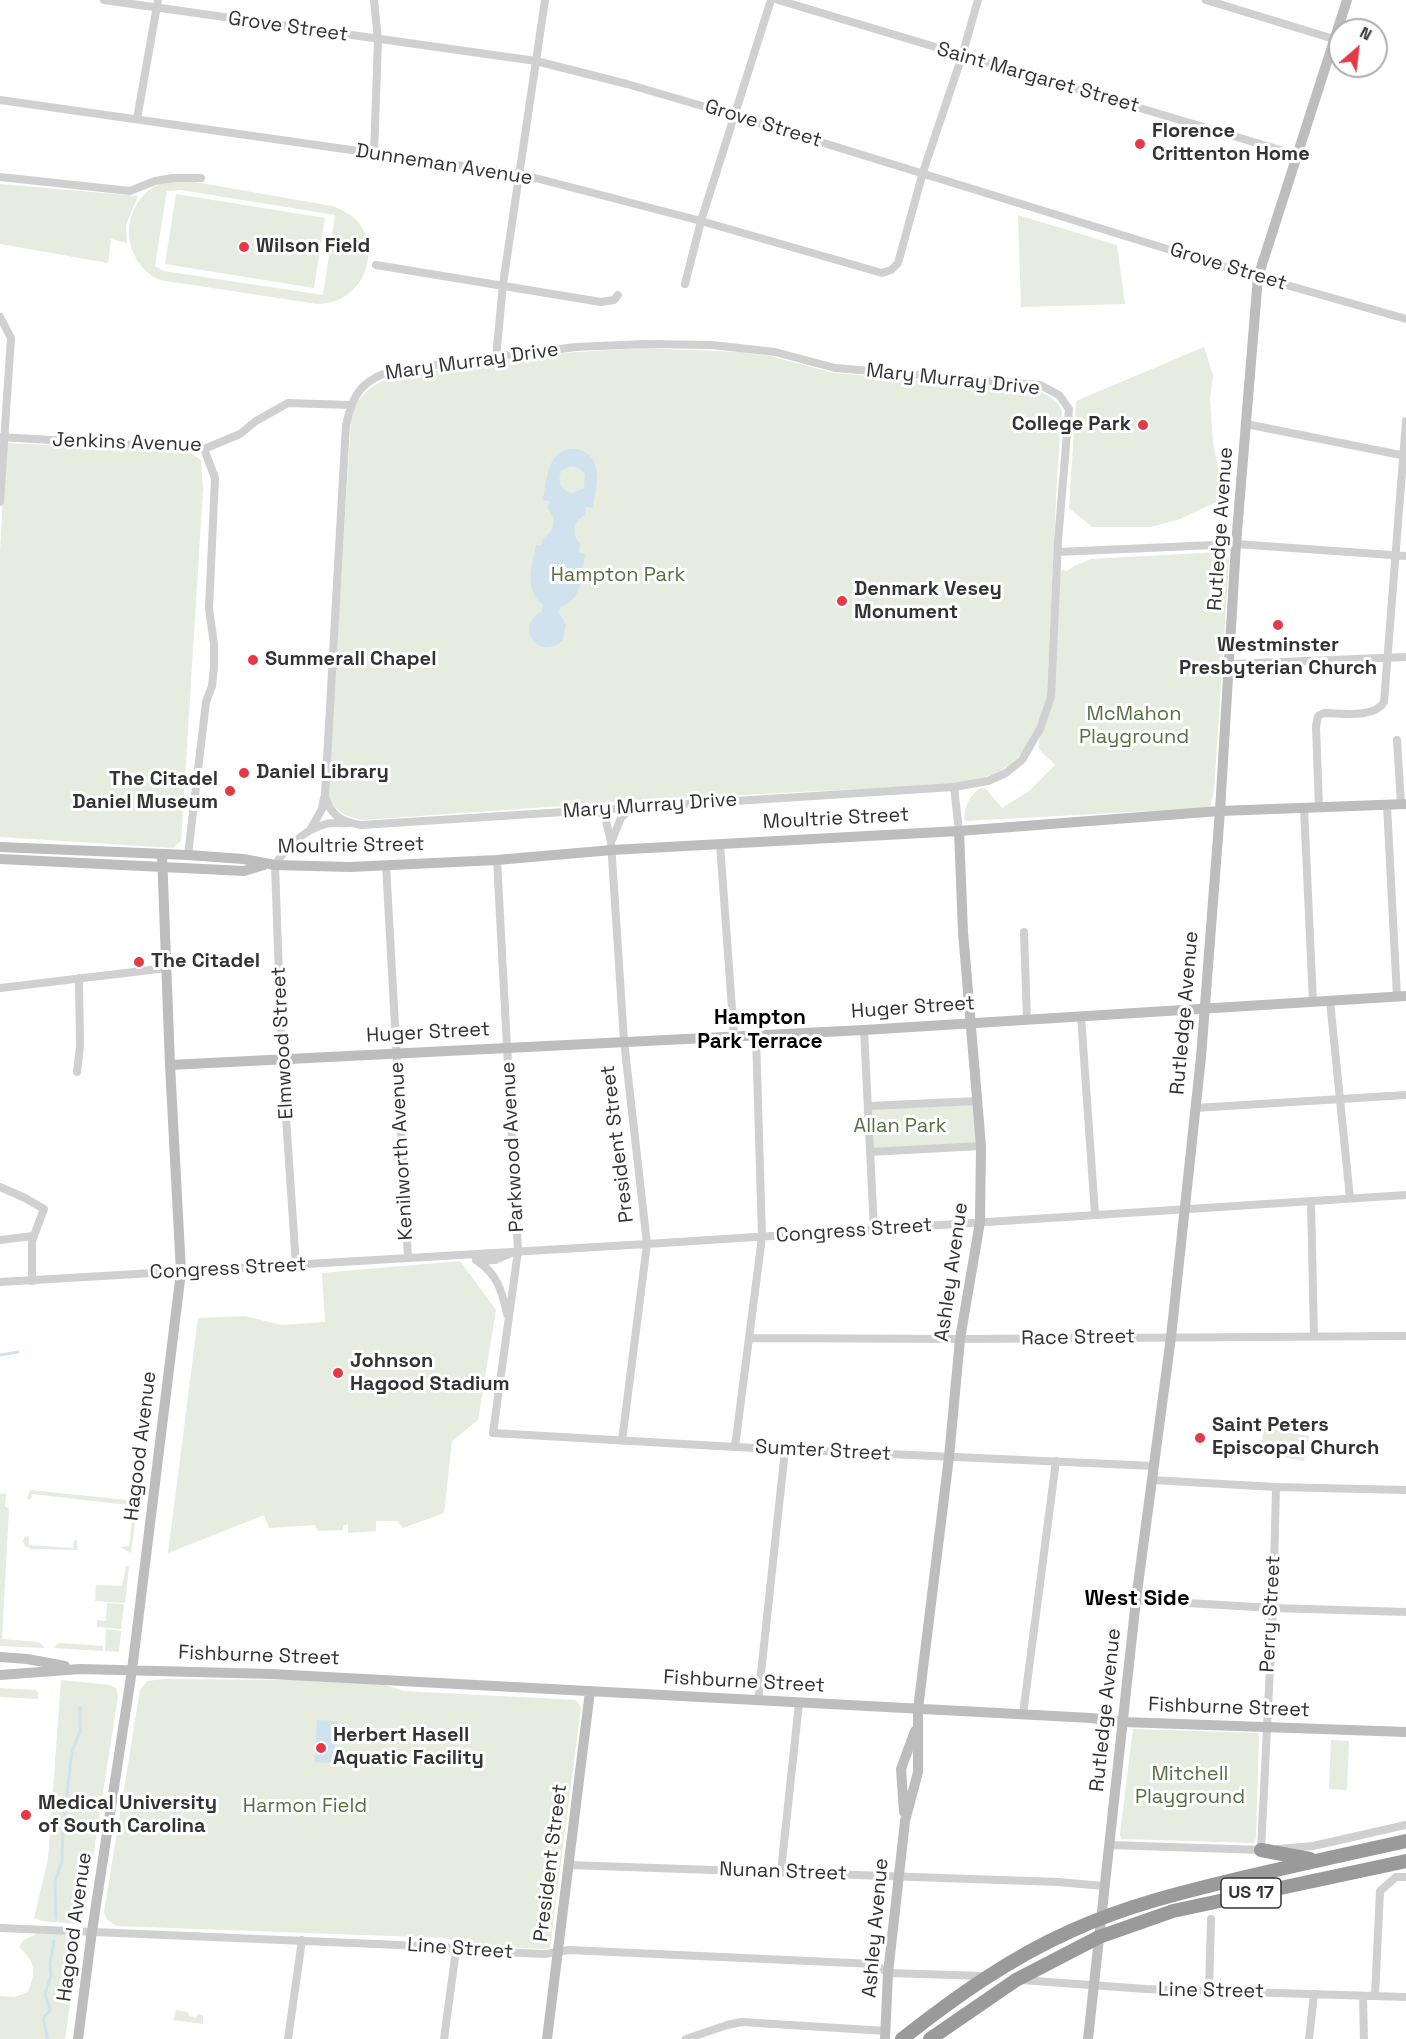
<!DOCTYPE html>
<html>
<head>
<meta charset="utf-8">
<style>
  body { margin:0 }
  #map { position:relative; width:1406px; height:2039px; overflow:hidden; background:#fff; font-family:"Space Grotesk",sans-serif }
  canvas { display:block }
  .north { position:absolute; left:1328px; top:18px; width:60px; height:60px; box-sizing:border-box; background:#fff; border:2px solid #adadad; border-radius:50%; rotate:28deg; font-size:16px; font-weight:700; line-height:24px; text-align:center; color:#333 }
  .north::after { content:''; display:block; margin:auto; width:21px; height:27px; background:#e63946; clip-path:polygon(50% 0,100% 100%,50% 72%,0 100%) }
</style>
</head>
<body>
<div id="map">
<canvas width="1406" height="2039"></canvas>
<div class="north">N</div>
</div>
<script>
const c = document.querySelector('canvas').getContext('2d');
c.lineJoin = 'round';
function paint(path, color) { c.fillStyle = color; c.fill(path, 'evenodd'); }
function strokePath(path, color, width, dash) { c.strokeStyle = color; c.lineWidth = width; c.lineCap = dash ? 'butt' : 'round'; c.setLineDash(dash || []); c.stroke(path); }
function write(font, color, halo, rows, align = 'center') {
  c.font = font + ' "Space Grotesk",sans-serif'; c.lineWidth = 6; c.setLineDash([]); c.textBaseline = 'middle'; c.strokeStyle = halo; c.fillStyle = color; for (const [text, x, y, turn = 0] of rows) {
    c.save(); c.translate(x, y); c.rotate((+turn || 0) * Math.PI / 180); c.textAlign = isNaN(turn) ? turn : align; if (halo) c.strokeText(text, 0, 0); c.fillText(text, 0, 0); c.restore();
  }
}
const green = new Path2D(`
  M178,179L332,206C342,210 352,214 359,223C379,249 366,291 335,301C330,303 323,304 317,304L160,280C123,263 118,212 152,188C159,183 169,181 178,179ZM181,190L335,215L323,295L164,271L155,266L167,191Z
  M0,184L138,196L126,225L127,243L111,239L108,263L0,244Z
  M176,194L325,218L314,288L165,264Z
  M1018,215L1117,245L1125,304L1021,307Z
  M1204,347L1213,375L1210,399L1213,443L1225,502L1214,503L1180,519L1151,527H1092L1069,508L1076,401Z
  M642,348L739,352L770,356L834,373L1038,390C1048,396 1059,400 1062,412L1057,478L1047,697C1030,754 1015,775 954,784L646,800L363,820C316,813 329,777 331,741L351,421C355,397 371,385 393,376L564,353Z
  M6,443L189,452L201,460L203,489L181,841L173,848L0,837V551Z
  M1221,552L1227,554L1229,560L1214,791L1210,806L1205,808L966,821L964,817C966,805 969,794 981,788L986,789L1002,808L1029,791L1055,765C1051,759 1042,755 1039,748C1036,743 1052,706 1054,698L1059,577L1062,570L1067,571L1074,566L1091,559Z
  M974,1104L978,1143L873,1149L871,1109Z
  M460,1261L496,1310L478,1420L452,1441L444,1513L403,1528L397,1521H376V1531L348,1533V1524L343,1526V1530L318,1531L315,1525L269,1528L264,1515L168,1553L198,1318L245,1316L281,1325L325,1322L322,1273Z
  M1264,1428L1309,1436L1304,1461L1260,1453Z
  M30,1490L138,1501L131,1553L120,1547L129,1546L133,1513L129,1511V1505L32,1494L31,1499L29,1500L27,1498Z
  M6,1493L5,1506L9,1509L2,1639L39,1642L45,1648L0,1646V1494Z
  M25,1536L29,1537V1545L73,1548L74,1540H77L78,1550L31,1549L25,1546L23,1541Z
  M126,1566L129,1567L125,1603L95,1601L96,1585L122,1586Z
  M107,1603L124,1604L121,1629L97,1627V1620L106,1621Z
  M106,1629L121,1631L119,1652L105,1651Z
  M59,1643L103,1646V1651L54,1648Z
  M164,1679L295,1680L385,1685L404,1691L576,1700L581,1707L550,1948L544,1949L463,1945L446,1938L117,1926L107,1920L104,1912L140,1690L147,1681Z
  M61,1680L110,1685L116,1688L118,1696L84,1916L80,1921L73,1924C61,1921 45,1924 34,1918L48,1859Z
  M0,1688L36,1690L38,1693V1699L0,1697Z
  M1133,1729L1259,1733L1256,1838L1254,1843L1121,1839L1120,1834Z
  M1331,1740L1349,1741L1347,1790L1329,1789Z
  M37,1933L71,1935L79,1943L65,2039H0V1996L15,1997L28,1992C36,1972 36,1963 20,1948C21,1937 31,1939 37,1933Z
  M176,2010L188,2012L189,2016L196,2018L198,2014L203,2015V2024L173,2020Z`);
const water = new Path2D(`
  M577,449C606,457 596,486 593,508L586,507L585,515C573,521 571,534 580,544L579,552L585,554C582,574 583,600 560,607L559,613L566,624L563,640C537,663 514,625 542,611L543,605C523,589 532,566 536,545L542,546L543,538C555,532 557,519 548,509L549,501L543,500C547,478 547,447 577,449ZM571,466L579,468L585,474L584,488L573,493C561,491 557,483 561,471Z
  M317,1720L337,1721L334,1763L315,1762Z`);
const stream = new Path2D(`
  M0,1355L18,1352
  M56,1918L55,1881L62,1862L63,1832L66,1826L64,1813L69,1803L67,1794L72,1751L80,1731V1707
  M47,2039C48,2033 42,2021 44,2017C46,2014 49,2013 50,2010L45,1994L51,1976L50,1963L54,1941`);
const street = new Path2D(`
  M104,0L536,61L627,84L733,115L1258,277L1406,319
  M374,0L378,40L374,154
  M778,0L1297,155
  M1206,0L1334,39
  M0,100L520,174L701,221L882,273L891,270L898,263L923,172L962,56L978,0
  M137,119L158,0
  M0,177L130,191L155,181L173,178H201
  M376,265L601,302L614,300L618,295
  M685,284L701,221L771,0
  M0,317L11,338L0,502
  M645,344L712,345L775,352L835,368L1040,385L1059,395L1069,409L1058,541L1051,697L1040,729L1022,760L1006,773L988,781L954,787L361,825C341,822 330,815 325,795L346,425C353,393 362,380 394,370L576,347Z
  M496,358L503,284L545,0
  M1246,424L1406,456
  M0,437L204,449L240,434L256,421L288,403L350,405
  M1058,552L1236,544L1406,556
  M1230,664L1406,657
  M1397,740L1401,804
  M954,787L959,831
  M1387,805L1397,997
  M1319,807L1316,726L1318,716L1324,713C1341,713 1374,719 1384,702L1406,421
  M1304,808L1313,1002
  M597,810L605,817L611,842L624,1041L647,1244L622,1441
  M310,830L322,809L324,798
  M612,840L621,818L630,809
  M720,844L734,1036
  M188,855L206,702L212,686L214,667V644L209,609L215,478L204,449
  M497,860L518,1251L493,1433L735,1447L1154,1466
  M386,865L408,1257
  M1024,932L1027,1020
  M0,988L167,968
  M1330,1001L1350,1198
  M1081,1016L1095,1214
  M864,1030L874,1230
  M77,1072L80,1046L79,978
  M868,1106L977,1101
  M1195,1108L1406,1095
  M870,1152L981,1146
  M0,1187L25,1198L44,1209L32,1241V1281
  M1311,1201L1314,1336
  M0,1240L33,1236
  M476,1260C497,1273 502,1291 507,1314
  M479,1261L495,1260L511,1253
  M296,1265L282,1059L275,865C286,847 304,830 326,824C333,822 342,824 349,823
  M0,1282L647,1244L1406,1195
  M750,1338L960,1339L1406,1336
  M735,1447L762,1237L756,1035
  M1152,1480L1276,1487L1406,1490
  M1136,1600L1273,1608L1406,1612
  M758,1701L785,1450
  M1023,1714L1056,1461
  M1109,1845L1263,1850
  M1278,1849L1313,1846L1406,1825
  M1261,1850L1273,1608L1276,1487
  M569,1865L1058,1882L1104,1886
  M781,1871L799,1703
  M0,1928L446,1947L456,1950L545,1954L569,1950L874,1964L888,1973L985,1976
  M1021,1980L1146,1989L1406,1997
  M1209,1991L1211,1919
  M1363,1996L1364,2039
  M1375,1996L1380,1891L1396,1877H1406
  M288,2039L302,1940
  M444,2039L456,1950
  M686,2039L727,2025L742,2022L886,2031
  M1309,2039L1314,1994`);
const secondary = new Path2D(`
  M0,847L188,855L243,859L275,865L350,867L497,860L612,850L959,831L1220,811L1406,804
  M0,859L244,871L264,865
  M170,1065L864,1030L1406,996
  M0,1657L27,1659L65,1666
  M0,1675L80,1669L271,1674L1091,1718L1123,1722L1406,1732
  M904,1812L901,1769L915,1731
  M78,2039L92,1931L132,1670L181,1272L170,1065L162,854
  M547,2039L590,1691
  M885,2039L888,1973L905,1821L918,1772V1709L949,1457L960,1339L980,1222L981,1146L963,932L959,831
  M1088,2039L1136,1600L1171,1337L1201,1057L1220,811L1236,544L1258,277L1347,0`);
const highway = new Path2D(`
  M1261,1850L1310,1859
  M902,2039C954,1998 1010,1958 1071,1931C1125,1906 1183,1892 1241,1878C1296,1865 1351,1853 1406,1841
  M930,2039L1016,1980L1099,1937L1173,1911L1406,1861`);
const markers = [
  [1140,144,6,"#e63946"],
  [244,247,6,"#e63946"],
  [1143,425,6,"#e63946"],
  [842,601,6,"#e63946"],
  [1278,625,6,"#e63946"],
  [253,660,6,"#e63946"],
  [244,773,6,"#e63946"],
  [230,791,6,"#e63946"],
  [139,962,6,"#e63946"],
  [338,1373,6,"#e63946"],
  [1200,1438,6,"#e63946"],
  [321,1748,6,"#e63946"],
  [26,1815,6,"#e63946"]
];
const shields = [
  [1251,1893,60]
];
const shieldNames = [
  ["US 17",1251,1893]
];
const streetNames = [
  ["Grove Street",288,27,8],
  ["Saint Margaret Street",1038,78,16],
  ["Grove Street",763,124,17],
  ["Dunneman Avenue",444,165,9],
  ["Grove Street",1228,267,17],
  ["Mary Murray Drive",472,362,-8],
  ["Mary Murray Drive",953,380,6],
  ["Jenkins Avenue",127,443,2],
  ["Rutledge Avenue",1221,529,-86],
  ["Mary Murray Drive",650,806,-4],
  ["Moultrie Street",836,819,-3],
  ["Moultrie Street",351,846,-1],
  ["Huger Street",913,1008,-4],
  ["Rutledge Avenue",1185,1013,-85],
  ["Huger Street",428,1033,-3],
  ["Elmwood Street",283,1043,-93],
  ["President Street",618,1144,-97],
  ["Parkwood Avenue",513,1147,-93],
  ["Kenilworth Avenue",402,1151,-93],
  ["Congress Street",854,1231,-4],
  ["Congress Street",228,1269,-3],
  ["Ashley Avenue",952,1272,-82],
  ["Race Street",1078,1338,-1],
  ["Hagood Avenue",141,1446,-83],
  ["Sumter Street",823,1451,3],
  ["Perry Street",1271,1614,-87],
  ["Fishburne Street",259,1656,2],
  ["Fishburne Street",744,1682,3],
  ["Fishburne Street",1229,1708,2],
  ["Rutledge Avenue",1106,1710,-84],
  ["President Street",551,1863,-83],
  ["Nunan Street",783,1872,2],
  ["Hagood Avenue",75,1927,-82],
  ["Ashley Avenue",876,1928,-85],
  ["Line Street",460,1949,4],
  ["Line Street",1211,1991,1]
];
const poiNames = [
  ["Florence",1152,132],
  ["Crittenton Home",1152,155],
  ["Wilson Field",256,247],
  ["College Park",1131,425,"right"],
  ["Denmark Vesey",854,590],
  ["Monument",854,613],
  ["Westminster",1278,646,"center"],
  ["Presbyterian Church",1278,669,"center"],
  ["Summerall Chapel",265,660],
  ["Daniel Library",256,773],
  ["The Citadel",218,780,"right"],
  ["Daniel Museum",218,803,"right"],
  ["The Citadel",151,962],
  ["Johnson",350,1362],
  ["Hagood Stadium",350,1385],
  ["Saint Peters",1212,1426],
  ["Episcopal Church",1212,1449],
  ["Herbert Hasell",333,1736],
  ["Aquatic Facility",333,1759],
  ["Medical University",38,1804],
  ["of South Carolina",38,1827]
];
const parkNames = [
  ["Hampton Park",618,576],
  ["McMahon",1134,715],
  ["Playground",1134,738],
  ["Allan Park",900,1127],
  ["Mitchell",1190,1775],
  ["Playground",1190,1798],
  ["Harmon Field",305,1807]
];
const neighbourhoodNames = [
  ["Hampton",760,1018],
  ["Park Terrace",760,1042]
];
const quarterNames = [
  ["West Side",1137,1599]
];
paint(green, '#e6ecdf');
paint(water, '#cfe2ee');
strokePath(stream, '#cfe2ee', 3);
strokePath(street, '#d0d0d0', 8);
strokePath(secondary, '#bdbdbd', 10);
strokePath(highway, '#9a9a9a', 14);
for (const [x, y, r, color] of markers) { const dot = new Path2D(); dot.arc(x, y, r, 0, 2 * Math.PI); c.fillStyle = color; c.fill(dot); strokePath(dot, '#fff', 2); }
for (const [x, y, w] of shields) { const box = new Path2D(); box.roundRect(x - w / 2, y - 15, w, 30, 4.5); c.fillStyle = '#fff'; c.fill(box); strokePath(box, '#333', 1.5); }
write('bold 18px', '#333', null, shieldNames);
write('20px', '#333', '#fff', streetNames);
write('bold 20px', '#333', '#fff', poiNames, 'left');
write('20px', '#56703f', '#fff', parkNames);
write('bold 21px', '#000', '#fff', neighbourhoodNames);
write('bold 22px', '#000', '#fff', quarterNames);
</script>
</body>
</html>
